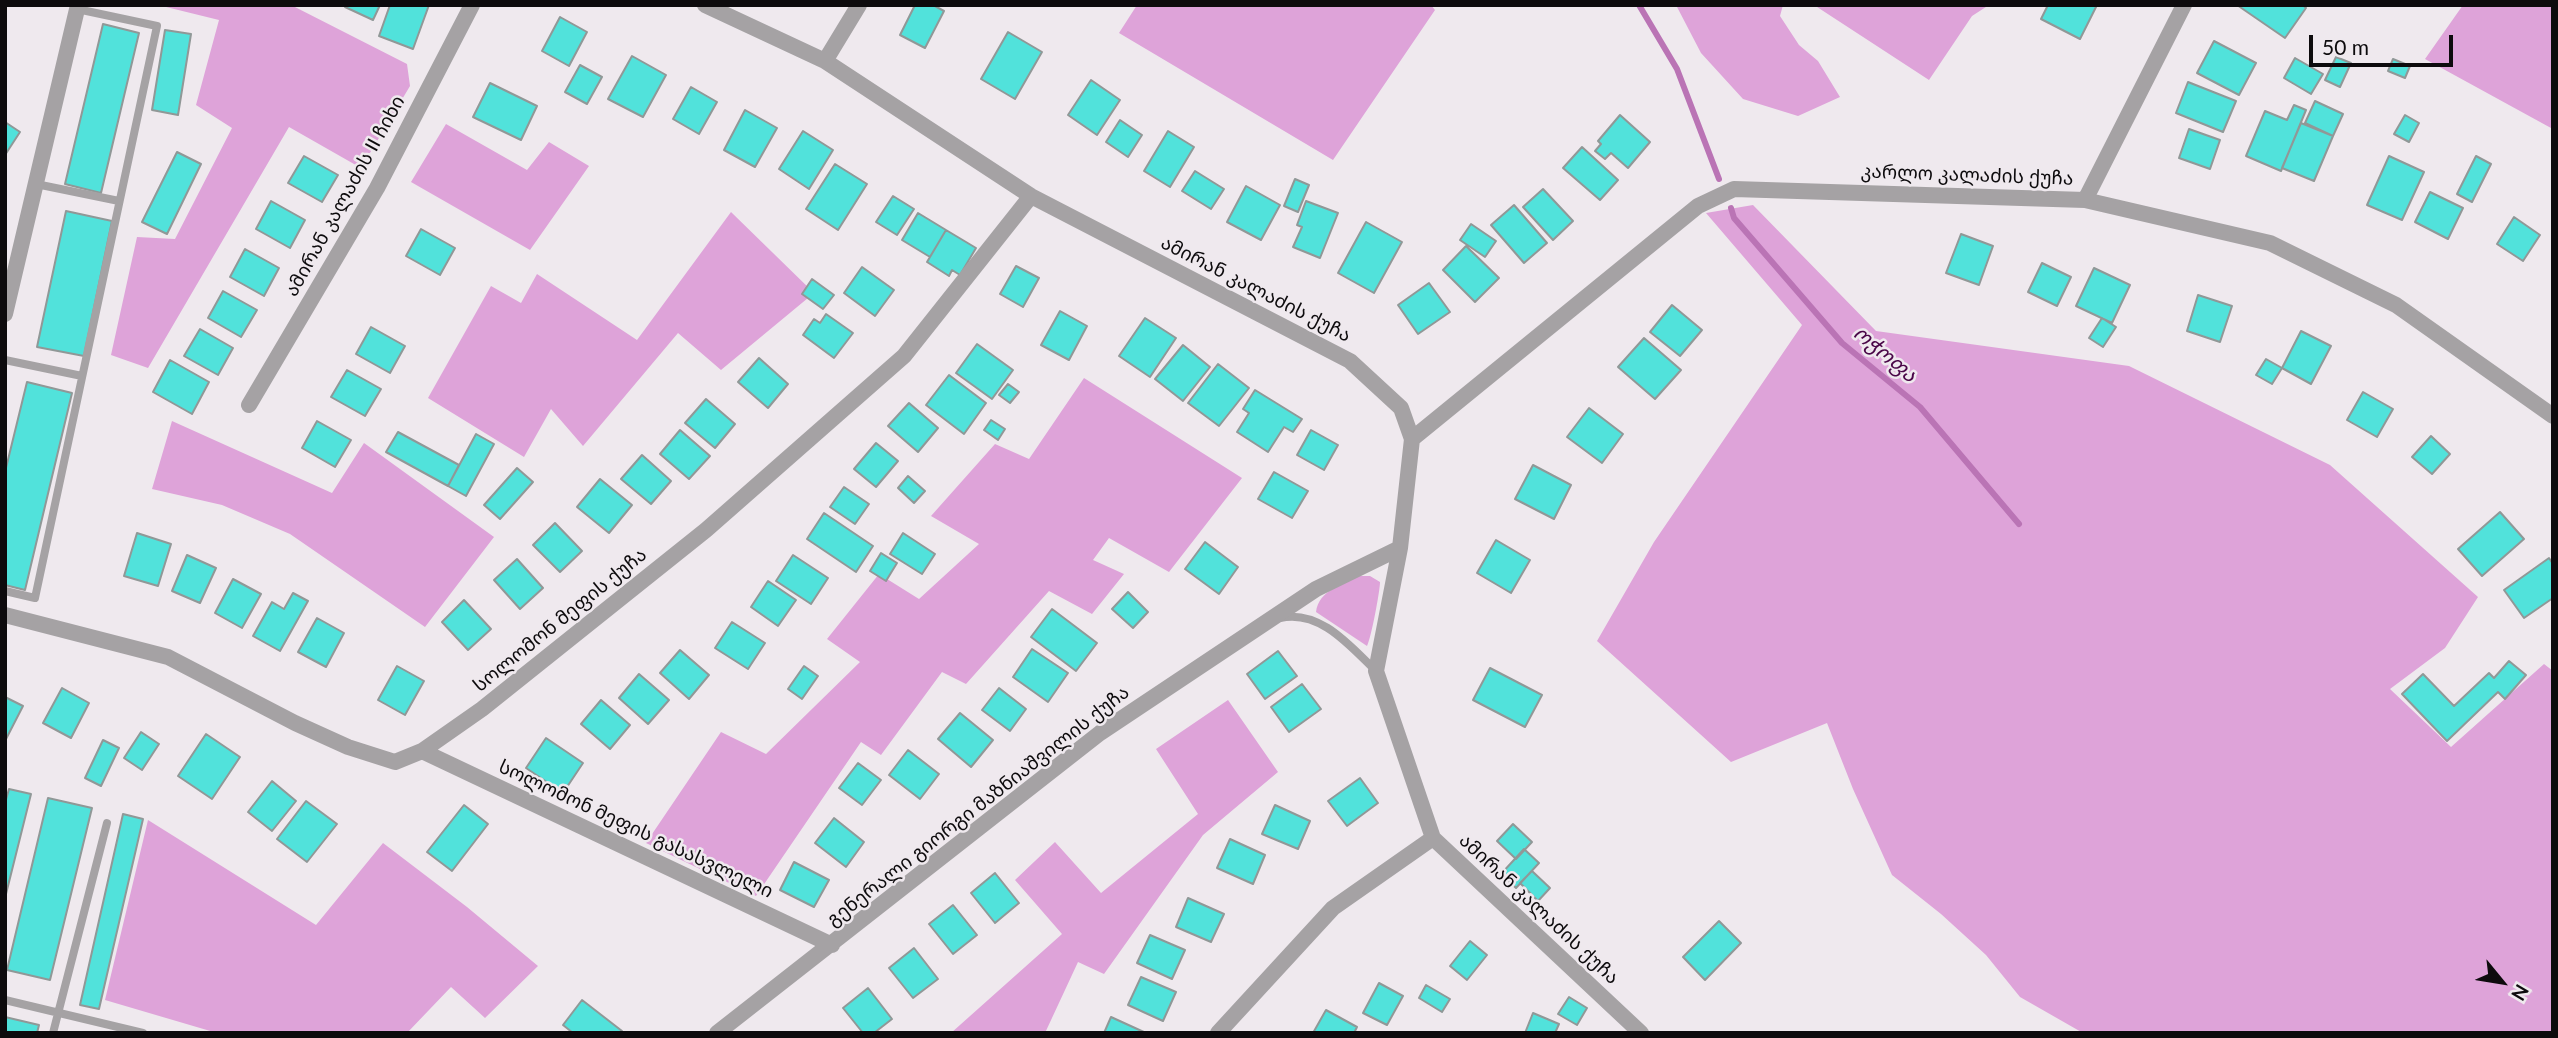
<!DOCTYPE html>
<html>
<head>
<meta charset="utf-8">
<style>
  body { margin:0 }
  #map { position:relative; width:2558px; height:1038px; overflow:hidden; background:#efe9ee; font-family:Lato,sans-serif }
  canvas { display:block }
  .frame { position:absolute; inset:0; border:7px solid #0d0b0d; pointer-events:none }
  .north { position:absolute; left:2467px; top:947px; width:70px; height:70px; -webkit-text-stroke:5px #efe9ee; paint-order:stroke; rotate:120deg; font-size:19px; font-weight:700; line-height:28px; text-align:center; color:#0d0b0d }
  .north::after { content:''; display:block; margin:auto; width:24px; height:32px; background:#0d0b0d; clip-path:polygon(50% 0,100% 100%,50% 72%,0 100%) }
  .scale { position:absolute; left:2309px; top:35px; width:144px; height:32px; box-sizing:border-box; border:4px solid #0d0b0d; border-top:0; padding-left:9px; font-size:21px; line-height:24px; white-space:nowrap; color:#0d0b0d; -webkit-text-stroke:5px #efe9ee; paint-order:stroke }
</style>
</head>
<body>
<div id="map">
<canvas width="2558" height="1038"></canvas>
<div class="frame"></div>
<div class="north">N</div>
<div class="scale">50 m</div>
</div>
<script>
const c = document.querySelector('canvas').getContext('2d');
c.lineJoin = 'round';
function paint(path, color) { c.fillStyle = color; c.fill(path, 'evenodd'); }
function strokePath(path, color, width, dash) { c.strokeStyle = color; c.lineWidth = width; c.lineCap = dash ? 'butt' : 'round'; c.setLineDash(dash || []); c.stroke(path); }
function write(font, color, halo, rows, align = 'center') {
  c.font = font + ' Lato,"Noto Sans Georgian",sans-serif'; c.lineWidth = 5; c.setLineDash([]); c.textBaseline = 'middle'; c.strokeStyle = halo; c.fillStyle = color; for (const [text, x, y, turn = 0] of rows) {
    c.save(); c.translate(x, y); c.rotate((+turn || 0) * Math.PI / 180); c.textAlign = isNaN(turn) ? turn : align; if (halo) c.strokeText(text, 0, 0); c.fillText(text, 0, 0); c.restore();
  }
}
const green = new Path2D(`
  M158,5H291L407,64L410,86L361,168L289,127L148,368L111,355L137,237L175,239L232,128L196,105L219,20Z
  M1137,5H1431L1435,10L1333,160L1119,33Z
  M1676,5H1783L1780,16L1799,45L1818,61L1840,97L1798,116L1743,99L1701,53Z
  M1814,5H1989L1972,16L1929,80Z
  M2463,5H2553V124L2551,128L2425,59Z
  M446,124L527,170L549,142L589,166L530,250L411,182Z
  M1753,205L1876,331L2129,366L2330,465L2478,597L2445,648L2390,689L2451,747L2544,664L2553,671V1033H2083L2020,997L1986,955L1941,914L1892,875L1853,789L1827,723L1731,762L1597,641L1654,542L1802,325L1706,213Z
  M731,212L814,293L721,370L678,333L583,446L551,409L524,457L428,398L491,286L521,303L537,274L637,340Z
  M1084,378L1242,478L1169,572L1109,538L1093,560L1124,574L1092,614L1049,591L966,684L942,672L881,755L861,742L756,896L646,843L721,732L766,754L860,662L827,639L879,574L919,599L979,544L931,516L995,444L1029,459Z
  M172,421L332,493L364,443L494,537L425,627L290,534L222,505L152,489Z
  M1359,576H1370L1380,582C1380,591 1371,639 1367,646L1316,612C1319,590 1342,585 1359,576Z
  M1228,700L1278,772L1203,835L1104,974L1078,962L1045,1033H951L1062,934L1015,880L1055,842L1101,893L1198,814L1156,749Z
  M148,820L316,925L383,843L467,907L538,966L485,1018L451,987L407,1033H217L105,1000Z`);
const stream = new Path2D(`
  M1639,5L1677,69L1719,179
  M1731,208L1734,218L1842,343L1920,407L2019,524`);
const building = new Path2D(`
  M346,5H380L373,20L345,7Z
  M390,5H429L413,49L379,36Z
  M915,5H933L944,11L925,48L900,35Z
  M2048,5H2097L2080,39L2041,19Z
  M2237,5H2303L2306,8L2285,38Z
  M560,17L587,32L569,66L542,51Z
  M103,24L139,33L101,193L65,184Z
  M165,30L191,34L178,115L152,110Z
  M1008,32L1042,52L1015,99L981,79Z
  M2214,41L2256,63L2239,95L2197,73Z
  M632,56L666,75L643,117L608,99Z
  M2336,57L2351,63L2340,87L2325,80Z
  M2295,58L2323,74L2311,94L2284,78Z
  M2393,59L2410,66L2405,78L2388,71Z
  M580,65L602,77L587,104L565,92Z
  M1091,80L1120,100L1097,135L1068,115Z
  M2188,82L2236,101L2223,132L2176,113Z
  M490,83L537,106L521,140L473,117Z
  M691,87L717,102L699,134L673,119Z
  M2315,101L2343,114L2333,136L2305,123Z
  M2294,105L2306,110L2281,171L2246,156L2265,111L2287,120Z
  M745,110L777,128L755,167L724,150Z
  M1620,115L1650,142L1628,168L1611,153L1605,159L1595,151L1601,144L1598,141Z
  M2405,115L2419,123L2409,142L2394,134Z
  M1120,120L1142,135L1128,157L1106,142Z
  M5,122L20,132L5,155Z
  M2301,123L2333,136L2314,181L2282,168Z
  M2189,129L2220,140L2210,169L2179,158Z
  M803,131L833,150L809,189L779,169Z
  M1168,131L1194,147L1170,187L1144,171Z
  M1582,147L1618,180L1600,200L1563,168Z
  M177,152L201,164L167,234L142,222Z
  M304,156L338,175L322,202L288,183Z
  M2389,156L2424,172L2402,220L2367,205Z
  M2476,156L2491,164L2472,202L2457,194Z
  M835,164L867,184L838,230L806,209Z
  M1195,171L1224,189L1211,209L1182,191Z
  M1295,179L1309,185L1298,212L1284,206Z
  M1246,186L1280,205L1261,240L1227,222Z
  M1543,189L1573,221L1553,240L1523,207Z
  M2430,192L2463,208L2448,239L2415,222Z
  M893,196L914,209L897,235L876,222Z
  M271,201L305,220L290,248L256,229Z
  M1306,201L1338,213L1320,258L1293,247L1302,227L1297,225Z
  M1514,205L1547,243L1524,263L1491,225Z
  M66,211L112,221L84,356L37,347Z
  M918,213L946,230L930,257L902,240Z
  M2514,217L2540,235L2523,261L2497,244Z
  M1366,222L1402,242L1374,293L1338,273Z
  M1471,224L1496,241L1485,257L1460,240Z
  M421,229L455,248L440,275L406,256Z
  M946,230L976,248L960,275L952,270L949,276L927,262Z
  M1961,234L1993,246L1979,285L1946,273Z
  M1466,246L1499,278L1475,302L1443,270Z
  M245,249L279,268L264,296L230,277Z
  M2042,263L2071,277L2057,306L2028,292Z
  M1016,266L1039,278L1023,307L1000,294Z
  M862,267L894,290L875,316L844,293Z
  M2094,268L2130,285L2112,323L2076,306Z
  M812,279L834,295L823,309L802,294Z
  M1429,283L1450,312L1418,334L1398,305Z
  M223,291L257,310L241,337L208,318Z
  M2198,295L2232,306L2220,342L2187,331Z
  M1672,305L1702,330L1680,356L1650,332Z
  M1060,311L1087,326L1069,360L1041,345Z
  M826,314L853,333L834,358L803,335L814,319L820,323Z
  M1145,318L1176,338L1150,377L1119,356Z
  M2102,318L2116,327L2103,347L2089,338Z
  M371,327L405,346L390,373L356,354Z
  M200,329L233,348L218,375L184,356Z
  M2301,331L2331,346L2311,384L2282,368Z
  M1644,338L1681,370L1655,399L1618,367Z
  M977,344L1013,370L992,399L956,373Z
  M1183,345L1210,367L1183,401L1155,379Z
  M759,358L788,384L768,408L738,382Z
  M2266,359L2282,368L2272,384L2256,375Z
  M170,360L209,382L192,414L153,392Z
  M1218,364L1249,388L1219,426L1188,403Z
  M347,370L381,389L365,416L331,397Z
  M949,375L986,403L964,434L926,405Z
  M27,382L72,393L25,590L5,585V472Z
  M1008,384L1019,392L1010,403L999,395Z
  M1255,390L1302,419L1293,432L1284,427L1268,452L1237,432L1249,413L1243,409Z
  M2363,392L2393,409L2377,437L2347,420Z
  M706,399L735,424L715,448L685,423Z
  M909,403L938,428L918,452L888,426Z
  M1589,408L1623,434L1602,463L1567,437Z
  M991,420L1005,429L998,440L984,430Z
  M317,421L351,440L335,467L302,448Z
  M680,430L710,456L689,479L660,454Z
  M1311,430L1338,445L1324,470L1297,455Z
  M398,432L459,465L448,486L386,452Z
  M476,434L494,444L466,496L448,486Z
  M2431,436L2450,454L2432,474L2412,457Z
  M876,443L898,461L876,487L854,469Z
  M642,455L671,481L651,504L621,479Z
  M1533,465L1571,485L1554,519L1515,499Z
  M517,468L533,482L500,519L484,505Z
  M1274,472L1308,491L1292,518L1258,499Z
  M908,476L925,491L914,503L898,488Z
  M600,479L632,505L609,533L577,507Z
  M844,487L869,504L855,524L830,507Z
  M2500,512L2524,539L2482,576L2458,549Z
  M824,513L873,546L856,572L807,539Z
  M555,523L582,551L560,572L533,545Z
  M137,533L171,544L158,586L124,576Z
  M903,533L935,554L922,574L890,554Z
  M1496,540L1530,560L1511,593L1477,573Z
  M1205,542L1238,567L1219,594L1185,569Z
  M881,553L897,563L886,581L870,571Z
  M187,555L216,568L200,603L172,591Z
  M793,555L828,578L811,604L776,581Z
  M2549,558L2553,564V598L2524,618L2504,590Z
  M517,559L543,588L520,609L494,580Z
  M233,579L261,594L242,628L215,613Z
  M768,581L796,600L778,626L751,607Z
  M1128,592L1148,612L1133,628L1112,609Z
  M293,593L308,601L280,651L253,636L272,602L284,609Z
  M464,600L491,629L468,650L442,622Z
  M1052,609L1097,643L1076,671L1031,637Z
  M317,618L344,633L326,667L298,652Z
  M732,622L765,643L748,669L715,648Z
  M1032,649L1068,673L1048,702L1013,677Z
  M680,650L709,675L689,699L660,673Z
  M1278,651L1297,676L1265,699L1247,674Z
  M2509,661L2526,675L2505,699L2498,692L2447,741L2402,694L2423,674L2454,706L2489,673L2494,678Z
  M397,666L424,681L405,715L378,700Z
  M804,666L818,676L802,699L788,689Z
  M1490,668L1542,695L1525,727L1473,700Z
  M639,674L669,700L648,724L619,698Z
  M1302,684L1321,709L1289,732L1271,707Z
  M62,688L89,703L71,738L43,723Z
  M999,688L1026,709L1010,731L982,710Z
  M5,697L23,706L5,741Z
  M601,700L630,725L610,749L581,724Z
  M960,713L993,740L971,767L938,739Z
  M141,732L159,744L142,770L124,758Z
  M206,734L240,757L212,799L178,776Z
  M546,738L583,763L563,793L526,768Z
  M103,740L119,748L101,786L85,778Z
  M908,750L939,774L920,799L889,775Z
  M858,763L881,780L862,805L839,788Z
  M1360,778L1378,803L1347,826L1328,801Z
  M272,781L296,801L272,831L248,812Z
  M9,789L31,794L5,898V803Z
  M48,798L92,808L50,980L7,970Z
  M306,801L337,824L307,862L277,839Z
  M464,805L488,824L452,871L427,852Z
  M1275,805L1310,821L1298,849L1262,834Z
  M123,814L143,819L99,1009L80,1005Z
  M834,818L864,842L846,867L815,843Z
  M1513,824L1532,842L1516,859L1497,841Z
  M1230,839L1265,855L1253,884L1217,868Z
  M1524,849L1539,863L1516,888L1501,874Z
  M794,862L829,880L814,907L780,890Z
  M1532,871L1550,888L1538,901L1520,883Z
  M995,873L1019,903L995,923L971,893Z
  M1188,898L1224,914L1211,942L1176,927Z
  M953,905L977,935L953,954L929,924Z
  M1719,921L1741,943L1705,980L1683,957Z
  M1150,935L1185,950L1172,979L1137,963Z
  M1470,941L1487,955L1467,980L1450,966Z
  M914,948L938,979L913,998L889,968Z
  M1141,977L1176,992L1163,1021L1128,1005Z
  M1379,983L1403,996L1387,1025L1363,1013Z
  M1426,985L1450,999L1442,1012L1419,998Z
  M868,988L892,1019L874,1033H863L843,1008Z
  M1569,997L1587,1008L1577,1025L1558,1014Z
  M582,1000L622,1031L620,1033H573L563,1025Z
  M1326,1010L1357,1027L1354,1033H1313Z
  M1533,1013L1559,1024L1555,1033H1525Z
  M5,1017L39,1025L37,1033H5Z
  M1111,1017L1146,1033H1104Z`);
const service = new Path2D(`
  M36,184L119,201
  M5,360L82,376
  M5,591L35,598L157,26L77,9
  M1280,618C1320,609 1350,646 1376,671
  M5,1000L143,1033
  M53,1033L107,823`);
const minor = new Path2D(`
  M705,5L825,61L1031,196L1350,361L1401,408L1412,439L1400,548L1376,671L1433,838L1641,1033
  M825,61L859,5
  M2085,200L2184,5
  M5,314L78,5
  M249,405L377,188L472,5
  M1412,439L1698,206L1734,189L2085,200L2270,243L2396,305L2553,416
  M5,615L168,657L295,723L348,747L395,762L422,751L482,709L706,530L904,356L1031,196
  M422,751L832,945
  M717,1033L1100,733L1316,589L1400,548
  M1218,1033L1333,908L1433,838`);
const streetNames = [
  ["კარლო კალაძის ქუჩა",1967,175,2],
  ["ამირან კალაძის II ჩიხი",345,196,-61],
  ["ამირან კალაძის ქუჩა",1256,289,27],
  ["სოლომონ მეფის ქუჩა",560,620,-39],
  ["გენერალი გიორგი მაზნიაშვილის ქუჩა",978,806,-38],
  ["სოლომონ მეფის გასასვლელი",636,829,25],
  ["ამირან კალაძის ქუჩა",1539,909,43]
];
const waterNames = [
  ["ოჭოფა",1885,354,40]
];
paint(green, '#dea3d9');
strokePath(stream, '#ba74b5', 6);
paint(building, '#51e2db');
strokePath(building, '#909897', 2);
strokePath(service, '#a5a2a4', 8);
strokePath(minor, '#a5a2a4', 16);
write('19px', '#0d0b0d', '#efe9ee', streetNames);
write('italic 21px', '#4a0748', '#efe9ee', waterNames);
</script>
</body>
</html>
